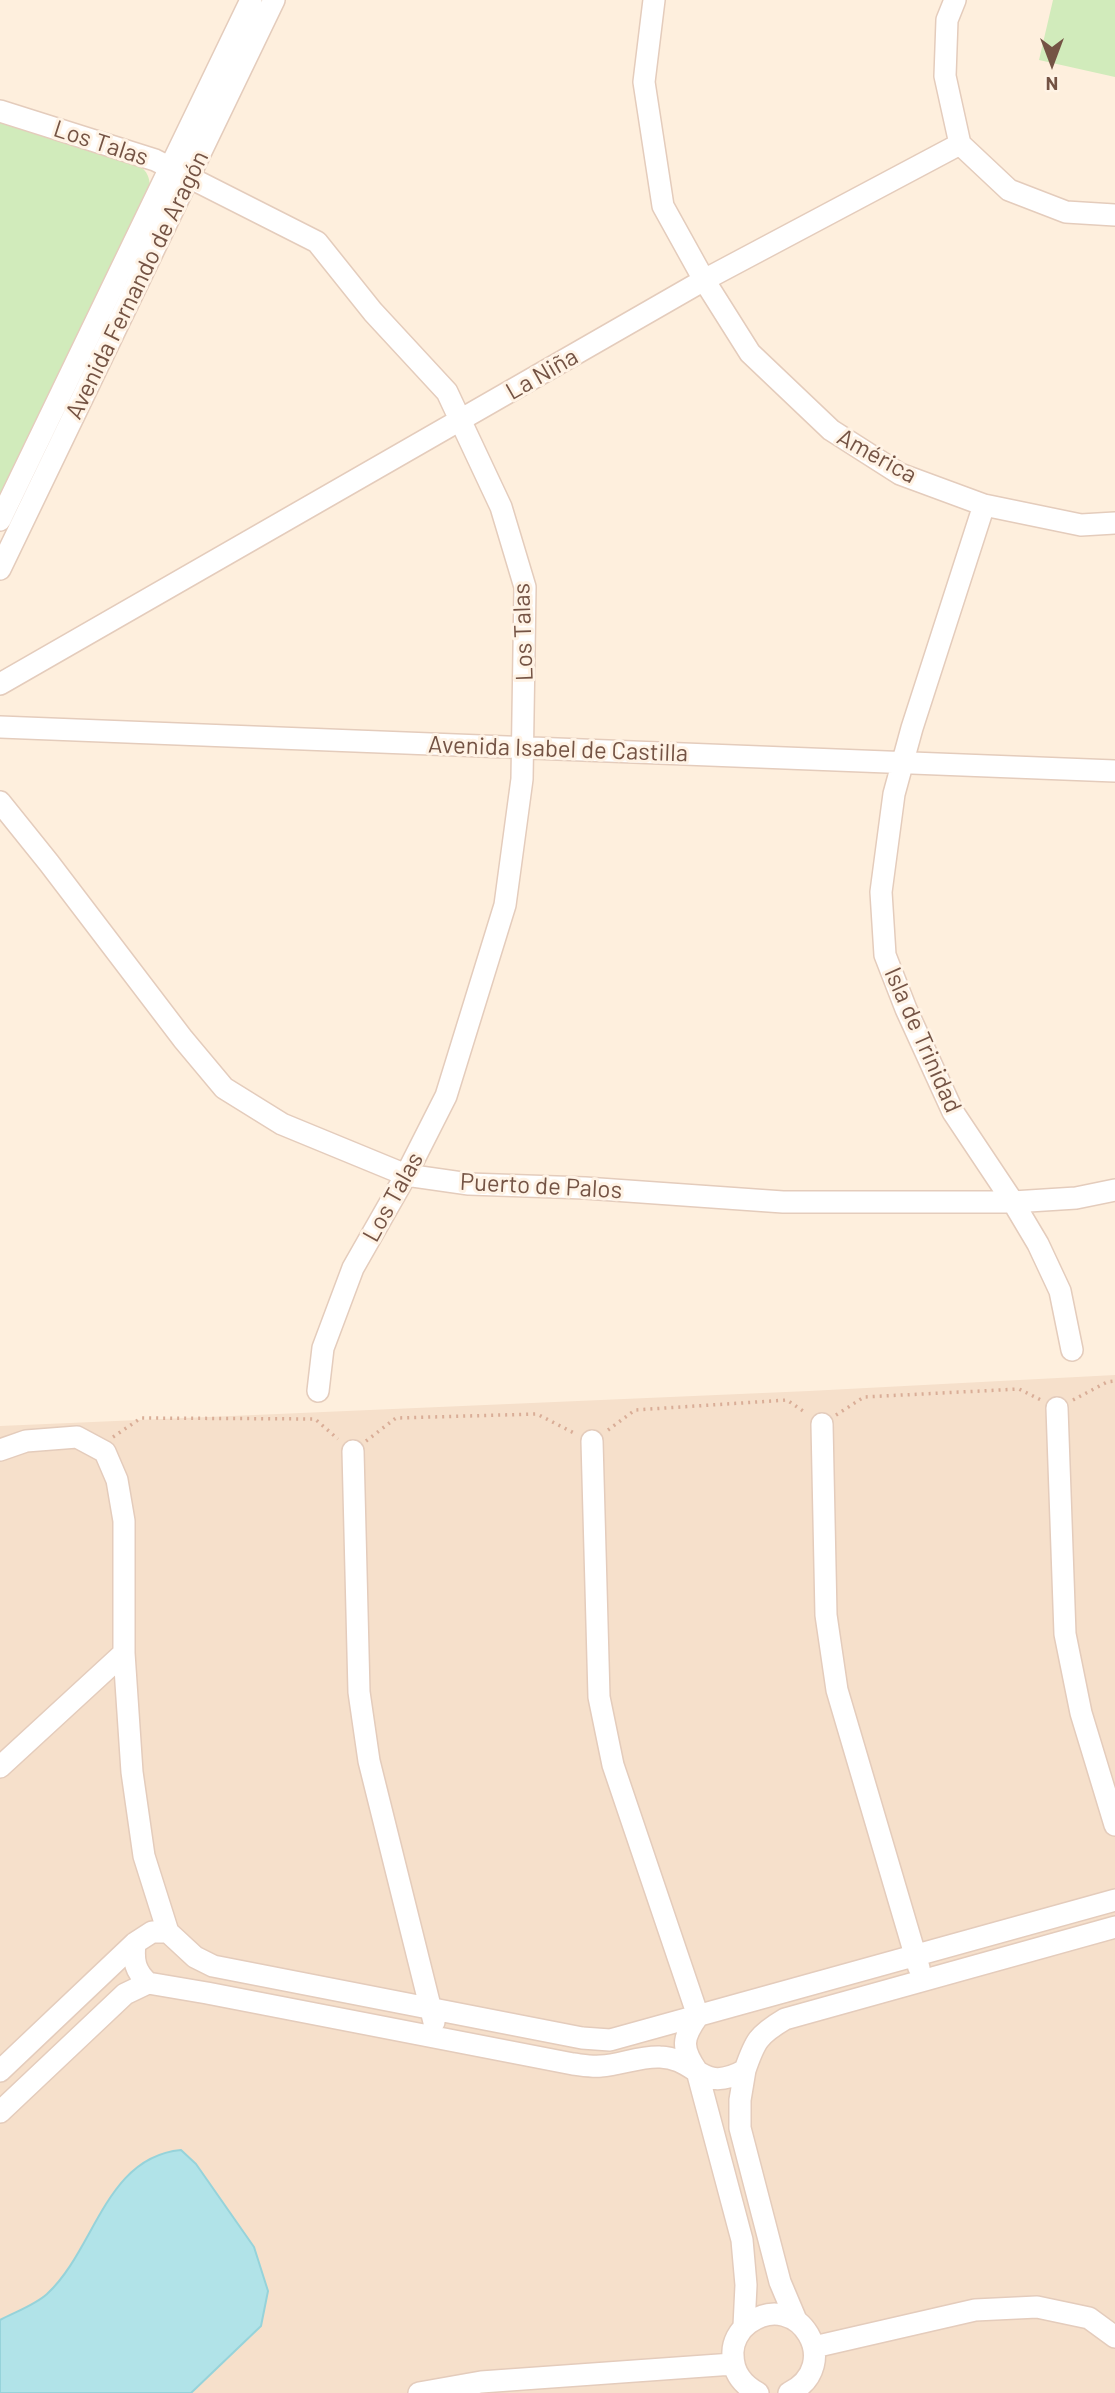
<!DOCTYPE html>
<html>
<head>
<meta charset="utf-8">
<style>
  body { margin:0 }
  #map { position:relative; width:1115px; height:2393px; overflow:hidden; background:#feefdd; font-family:Barlow,sans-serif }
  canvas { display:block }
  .north { position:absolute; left:1017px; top:28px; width:70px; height:70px; -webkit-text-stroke:5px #fff3e5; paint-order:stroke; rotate:180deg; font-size:19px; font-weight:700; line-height:28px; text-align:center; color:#745344 }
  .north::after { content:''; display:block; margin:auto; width:24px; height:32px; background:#745344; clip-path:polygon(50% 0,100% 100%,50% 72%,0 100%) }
</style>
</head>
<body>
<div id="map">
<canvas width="1115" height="2393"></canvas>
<div class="north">N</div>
</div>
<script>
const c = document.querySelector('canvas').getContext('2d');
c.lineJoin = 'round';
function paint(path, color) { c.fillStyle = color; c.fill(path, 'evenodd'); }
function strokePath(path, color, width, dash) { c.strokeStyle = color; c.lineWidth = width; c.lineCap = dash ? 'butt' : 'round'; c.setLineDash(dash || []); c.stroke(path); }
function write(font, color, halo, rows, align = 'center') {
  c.font = font + ' Barlow,sans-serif'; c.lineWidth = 6; c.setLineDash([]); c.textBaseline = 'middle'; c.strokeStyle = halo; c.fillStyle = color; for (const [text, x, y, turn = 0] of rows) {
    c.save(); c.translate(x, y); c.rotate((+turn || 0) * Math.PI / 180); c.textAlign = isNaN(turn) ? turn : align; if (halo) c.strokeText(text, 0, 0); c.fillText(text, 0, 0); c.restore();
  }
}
const residential = new Path2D(`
  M1115,1375V2393H0V1426L809,1391Z`);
const green = new Path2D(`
  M1053,0H1115V77L1039,60Z
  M0,120L135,163C147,170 150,176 150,190L0,502Z`);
const water = new Path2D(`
  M181,2150L196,2164L254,2247L268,2291L261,2326L191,2393H0V2320C15,2312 35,2305 47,2294C95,2250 105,2157 181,2150Z`);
const path = new Path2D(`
  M1073,1400L1107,1382L1115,1381
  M836,1415L864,1397L1019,1389L1041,1400
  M608,1430L635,1410L787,1400L806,1413
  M113,1437L141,1418L315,1419L338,1439
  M366,1441L396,1418L537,1414L574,1433`);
const minor = new Path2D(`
  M654,0L644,82L663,206L704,280L750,353L831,430L900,474L984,505L1081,525L1115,523
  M0,111L155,160L317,242L373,312L447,392L501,507L525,587L522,779L505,905L446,1096L406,1175L353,1268L323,1348L318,1391
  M960,144L1009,190L1066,212L1115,215
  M984,505L912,728L894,794L881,892L885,955L906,1009L953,1112L1013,1202L1038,1244L1060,1291L1072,1350
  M0,520L251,0
  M0,569L274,0
  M0,684L704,280L960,144L945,76L947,20L955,0
  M0,727L1115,771
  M0,802L49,863L183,1039L224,1088L282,1124L406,1175L469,1184L585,1188L783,1202H1013L1076,1198L1115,1190
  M1057,1408L1065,1634L1081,1713L1115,1825
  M822,1424L826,1615L837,1690L919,1968
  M592,1441L599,1697L613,1765L698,2016C682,2038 681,2048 697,2071L742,2240L746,2285L744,2326
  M0,1450L26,1441L77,1437L105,1452L117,1480L124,1521V1653L132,1772L144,1856L168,1932
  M353,1451L359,1692L369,1761L434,2022
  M0,1767L124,1653
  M135,1943C133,1961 135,1971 148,1983
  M745,2070L740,2100V2128L780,2282L796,2320
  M0,2071L135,1943L152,1932H168L195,1957L213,1966L582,2038L610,2040L1115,1900
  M0,2112L125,1994L148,1983L207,1993L573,2064C582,2065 592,2067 601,2066C620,2065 640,2056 660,2057C698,2058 700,2095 745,2070C755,2041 758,2035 785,2019L1115,1927
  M814,2347L975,2310L1037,2307L1089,2318L1115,2337
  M419,2393L481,2382L733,2364
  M758,2393C743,2385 733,2373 733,2355C732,2343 739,2330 749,2323C798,2288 845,2365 789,2393`);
const streetNames = [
  ["Los Talas",101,143,18],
  ["Avenida Fernando de Aragón",137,285,-64],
  ["La Niña",542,374,-30],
  ["América",877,456,29],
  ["Los Talas",523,632,-92],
  ["Avenida Isabel de Castilla",558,749,2],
  ["Isla de Trinidad",923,1040,66],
  ["Puerto de Palos",541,1186,3],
  ["Los Talas",393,1197,-61]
];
paint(residential, '#f6e0cb');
paint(green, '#d1ebbb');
paint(water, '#b1e3e8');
strokePath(water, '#96d3da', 2);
strokePath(minor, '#e4ccbc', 24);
strokePath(path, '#d9ad97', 3.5, [2, 5]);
strokePath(minor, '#fff', 21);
write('24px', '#745344', '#fff3e5', streetNames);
</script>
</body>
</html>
